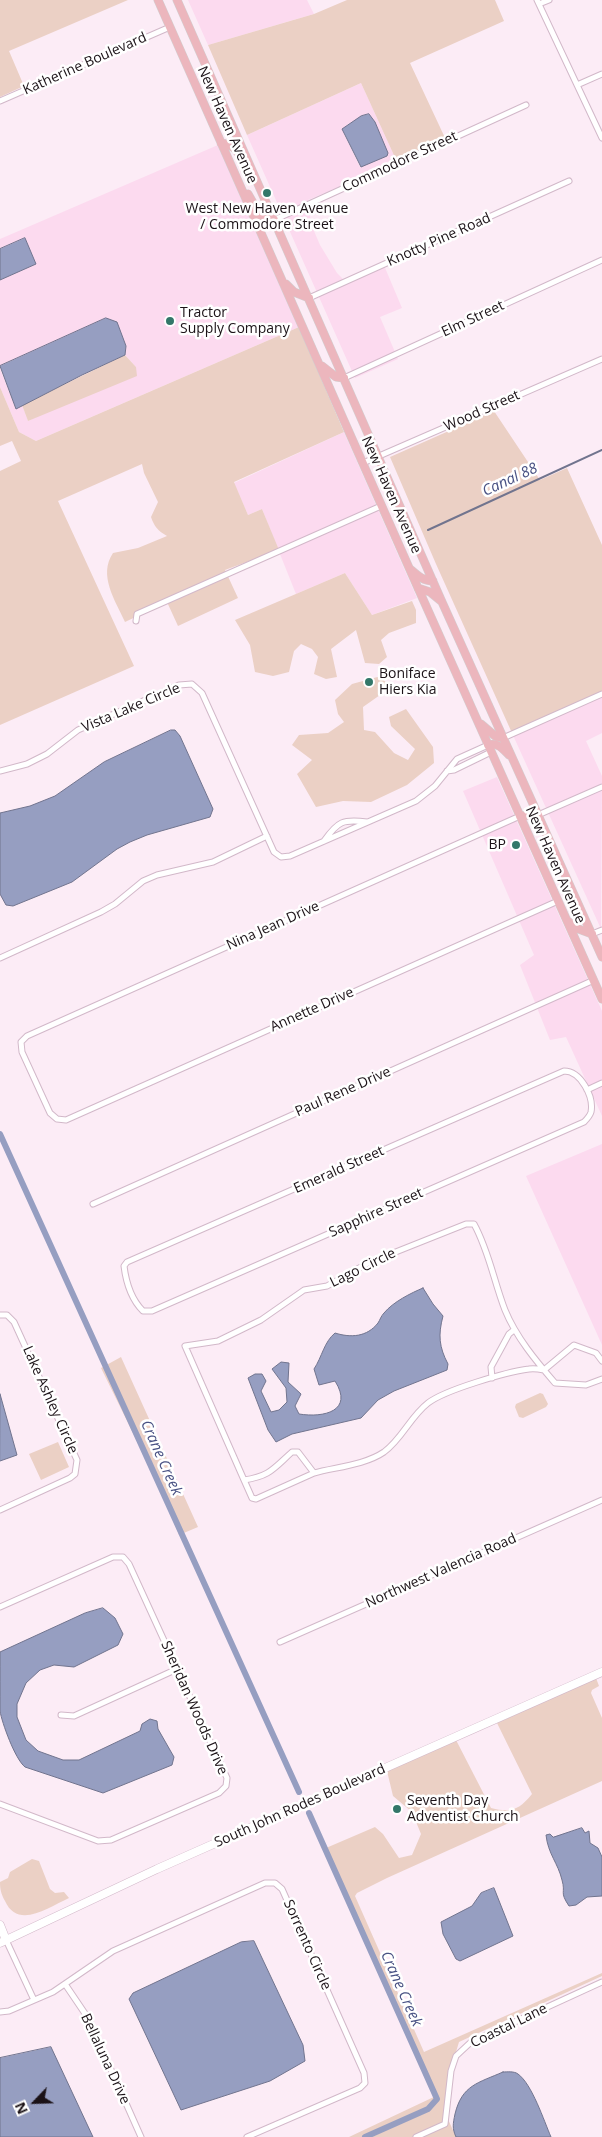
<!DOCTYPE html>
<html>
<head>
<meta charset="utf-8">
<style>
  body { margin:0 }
  #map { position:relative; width:602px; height:2137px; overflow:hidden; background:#fcecf6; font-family:"Open Sans",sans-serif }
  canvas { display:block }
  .north { position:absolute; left:10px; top:2077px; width:50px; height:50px; -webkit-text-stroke:4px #fff; paint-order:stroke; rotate:246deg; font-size:14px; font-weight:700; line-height:20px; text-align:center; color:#1b1217 }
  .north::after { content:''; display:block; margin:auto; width:18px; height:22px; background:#1b1217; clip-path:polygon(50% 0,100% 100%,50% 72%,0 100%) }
</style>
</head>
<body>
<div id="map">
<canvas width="602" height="2137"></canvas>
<div class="north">N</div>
</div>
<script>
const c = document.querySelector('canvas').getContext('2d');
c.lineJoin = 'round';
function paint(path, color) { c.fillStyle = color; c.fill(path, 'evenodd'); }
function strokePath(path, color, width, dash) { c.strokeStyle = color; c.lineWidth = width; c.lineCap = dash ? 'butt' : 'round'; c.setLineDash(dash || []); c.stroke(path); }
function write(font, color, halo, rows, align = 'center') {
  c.font = font + ' "Open Sans",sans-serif'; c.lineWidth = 5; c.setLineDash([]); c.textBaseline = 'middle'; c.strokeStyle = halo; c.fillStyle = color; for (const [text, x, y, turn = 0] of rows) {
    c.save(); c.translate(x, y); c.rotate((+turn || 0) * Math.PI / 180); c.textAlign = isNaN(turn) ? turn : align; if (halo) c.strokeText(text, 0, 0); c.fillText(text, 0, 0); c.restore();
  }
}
const built = new Path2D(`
  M188,0H307L314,14L208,45Z
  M361,83L397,162L308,200L311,224L320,245L337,273L344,280L383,263L402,308L380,317L398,359L355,378L247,135ZM369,114L375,122L387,153L360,167L344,134L347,125Z
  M218,145L299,327L36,441L19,432L0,387V369L16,409L22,405L28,421L136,367L125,355L126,346L106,319L0,366V280L36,264L25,238L0,249V239Z
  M344,432L417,598L372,615L345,573L296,594L262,509L248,515L234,483Z
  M602,693V733L586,741L602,776L601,929L512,733Z
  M497,777L602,1011V1116L566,1037L550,1040L520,965L534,955L463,791Z
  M602,1144V1345L526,1176Z`);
const green = new Path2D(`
  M0,0H128L9,51L24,86L0,97Z
  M347,0H495L504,21L410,63L446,140L397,162L361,83L247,135L208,45L314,14Z
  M299,327L344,432L234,482L248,515L262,509L279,550L225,570L238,598L178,626L167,602L125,622C115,600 98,575 113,553L138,548L167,536C158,531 154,526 151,517L158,502L144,473L142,464L58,501L134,666L0,725V471L21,461L12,441L0,446V387L19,432L36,441Z
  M125,355L136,367L137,376L28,421L22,405Z
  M494,411L540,480L567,468L602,545V693L512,733L436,564L390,457Z
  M345,573L372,615L412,601L416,610V623L389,633L381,640L387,657L379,664L365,663L356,630L331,649L337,677L326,679L314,674L318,657L312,649L301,644L294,651L289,672L273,676L255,672L250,645L235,620Z
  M381,676L390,688L363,707L364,730L375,732L394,753L408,760L415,749L391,726L389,717L406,709L433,747L434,763L407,785L371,802L343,801L316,807L297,774L312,760L292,745L299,735L328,733L344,722L338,714L335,700L352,684Z
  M121,1357L198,1527L179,1535L161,1490L101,1368Z
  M540,1393L543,1394L548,1404L546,1407L523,1418L519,1417L515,1407L516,1404Z
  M58,1442L69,1467L41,1480L29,1454Z
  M596,1678L599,1686L592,1690L591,1693L602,1718V1781L387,1878L357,1893L355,1896L424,2052L602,1973V1976L459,2042L450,2072L447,2117L456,2137H349L438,2095L413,2047L326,1848L375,1827L383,1834L399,1858L412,1855L421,1834L412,1812L393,1796L387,1771L456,1740L491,1808C511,1813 519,1810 532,1794L497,1723Z
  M32,1859L39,1861L50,1889L55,1893L64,1892L69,1898C49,1907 18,1930 5,1901C1,1894 0,1889 0,1882L8,1878L10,1872Z`);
const water = new Path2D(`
  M369,114L375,122L388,153L387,156L361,167L342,129L361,116Z
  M25,238L36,264L0,280V249Z
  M106,318L117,322L126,346L125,355L82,375L16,409L0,366Z
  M171,730H175L180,736L213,809L210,817L147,835L130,842L117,849L72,882L13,906L6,905L0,894V813L30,806L55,796L104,762Z
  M423,1288L433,1304L443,1316C438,1335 439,1347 448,1364L447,1370L394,1391L378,1400L361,1418L292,1434L276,1442L268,1430L248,1378L255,1374H262L266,1381L261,1391L271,1412L279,1410L287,1402L286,1388L272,1369L281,1362L289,1363L288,1382L301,1394L295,1406L299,1414C324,1418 354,1411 335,1381L319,1385L314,1369C322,1357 324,1342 335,1333C351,1338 367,1337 378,1323C380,1320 381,1316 384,1313C393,1302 411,1293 423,1288Z
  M0,1394L17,1455L0,1461Z
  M103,1608L115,1618L123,1634L118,1645L74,1667L54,1665L40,1670L26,1683L17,1704V1717L26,1740L38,1751L63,1760H79L140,1731L142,1724L150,1719L157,1721L158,1729L174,1757L172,1765L103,1793L25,1767C15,1759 2,1723 0,1711C0,1692 0,1671 0,1652L85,1613Z
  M582,1828L585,1833L589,1831L590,1843L598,1848L602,1857V1896L587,1897L576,1905L569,1906C559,1891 566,1894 562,1880C558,1863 548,1854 546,1835L550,1834L553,1837Z
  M494,1888L513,1936L460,1961L456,1959L443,1934L441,1922L472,1906L481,1893Z
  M254,1941L303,2045L305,2061L270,2081L181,2110L129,1999L133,1993L241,1942Z
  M51,2047L93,2137H0V2058Z
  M503,2072C508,2072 514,2071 518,2074C532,2084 544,2121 551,2137H456C452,2128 453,2124 455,2114C462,2085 478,2083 503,2072Z`);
const stream = new Path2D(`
  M428,530L602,450`);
const canal = new Path2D(`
  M0,1134L299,1792
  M309,1813L437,2099L428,2109L365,2137`);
const street = new Path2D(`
  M537,0L602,138
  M539,4L549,0
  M577,85L602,74
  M0,101L170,27
  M274,220L526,105
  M309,298L569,181
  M344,378L602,260
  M363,463L602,359
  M136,621L137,614L381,506
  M503,738L602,694
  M0,771L27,764L47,754L78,730L179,685L192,684L202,693L274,852L281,857L290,856L416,801L435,786L457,759L488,745
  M447,771L454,770L491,752
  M538,815L602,787
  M520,816L27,1036L21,1042L22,1052L50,1113L57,1119L66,1120L558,901
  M324,841C338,821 343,819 367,822
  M592,934L602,930
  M0,958L101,912L115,904L143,881L157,875L213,862L267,836
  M564,1071C581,1071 594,1097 591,1112C590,1116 587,1119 584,1122L152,1311H143C132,1300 126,1282 124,1266L127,1262Z
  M587,1090L602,1083
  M93,1204L594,980
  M0,1315H7L14,1322L77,1460L75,1474L70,1478L0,1510
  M602,1361L596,1353L574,1345L544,1370C539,1369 534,1368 529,1369C506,1372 445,1390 428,1403C410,1417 402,1439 384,1452C365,1465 336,1467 314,1473L298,1452H292C273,1469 270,1476 244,1480L185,1346L218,1341L261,1320L304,1290L327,1286L368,1263L466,1224H474C489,1251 494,1282 505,1310C516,1337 536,1361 555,1383L586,1385L602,1379
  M492,1378L491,1367L509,1334L514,1330
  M244,1480L252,1498L256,1499L314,1473
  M0,1607L113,1557H123L129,1564L227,1778L226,1786L219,1793L111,1840L98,1841L0,1804
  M280,1642L602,1500
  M61,1715L74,1716L177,1669
  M6,1940L34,2000
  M65,1984L88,2018L141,2137
  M0,2012L9,2011L53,1992L113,1951L265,1883H275L282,1889L364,2073L365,2083L360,2088L247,2137
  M416,2137L445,2124L451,2071L456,2056L471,2042L602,1982`);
const secondary = new Path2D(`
  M0,1925L6,1940
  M0,1943L157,1869L602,1672`);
const primary = new Path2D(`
  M158,0L418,588L602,999
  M177,0L442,602L602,957
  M221,143C235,144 239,154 245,165
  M248,194L260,215L274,220
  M286,284L294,292L309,298
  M322,366L336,377L344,378
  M410,569C417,575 423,581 433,581
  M418,588L430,592L441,601
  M481,724L495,736L503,738
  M488,745C498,742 503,749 509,755
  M520,816L538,815
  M569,922L576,928L592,934`);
const markers = [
  [267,193,5,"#337769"],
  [170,321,5,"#337769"],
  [369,682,5,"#337769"],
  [516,845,5,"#337769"],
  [397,1809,5,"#337769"]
];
const streetNames = [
  ["Katherine Boulevard",85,64,-24],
  ["New Haven Avenue",227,125,66],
  ["Commodore Street",400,162,-25],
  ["Knotty Pine Road",439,240,-24],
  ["Elm Street",473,319,-25],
  ["Wood Street",482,411,-24],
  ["New Haven Avenue",391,495,66],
  ["Vista Lake Circle",131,708,-23],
  ["New Haven Avenue",555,865,66],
  ["Nina Jean Drive",273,926,-24],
  ["Annette Drive",312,1010,-24],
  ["Paul Rene Drive",343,1092,-24],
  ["Emerald Street",339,1170,-24],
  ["Sapphire Street",376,1213,-24],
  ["Lago Circle",363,1268,-26],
  ["Lake Ashley Circle",50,1400,66],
  ["Northwest Valencia Road",441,1571,-24],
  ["Sheridan Woods Drive",194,1708,66],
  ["South John Rodes Boulevard",300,1806,-24],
  ["Sorrento Circle",307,1945,66],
  ["Coastal Lane",509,2026,-26],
  ["Bellaluna Drive",105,2059,65]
];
const poiNames = [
  ["West New Haven Avenue",267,209,"center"],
  ["/ Commodore Street",267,225,"center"],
  ["Tractor",180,313],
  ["Supply Company",180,329],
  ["Boniface",379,674],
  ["Hiers Kia",379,690],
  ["BP",506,845,"right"],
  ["Seventh Day",407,1801],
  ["Adventist Church",407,1817]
];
const waterNames = [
  ["Canal 88",510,480,-25],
  ["Crane Creek",161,1458,66],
  ["Crane Creek",401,1989,66]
];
paint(built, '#fcdaef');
paint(green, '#ebd0c5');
paint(water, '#969ec1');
strokePath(water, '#71748e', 1);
strokePath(stream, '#71748e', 2);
strokePath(canal, '#969ec1', 6);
strokePath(street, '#d2b8c9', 7);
strokePath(secondary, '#d2b8c9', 9);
strokePath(primary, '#d1d0d1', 9);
strokePath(street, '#fff', 5);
strokePath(secondary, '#fff', 8);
strokePath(primary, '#ecb6bd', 8);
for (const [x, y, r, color] of markers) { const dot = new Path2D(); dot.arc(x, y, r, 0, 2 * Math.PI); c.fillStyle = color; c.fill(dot); strokePath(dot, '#fff', 2); }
write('14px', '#1b1217', '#fff', streetNames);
write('14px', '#1b1217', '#fff', poiNames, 'left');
write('italic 15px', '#495284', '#fff', waterNames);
</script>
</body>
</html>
